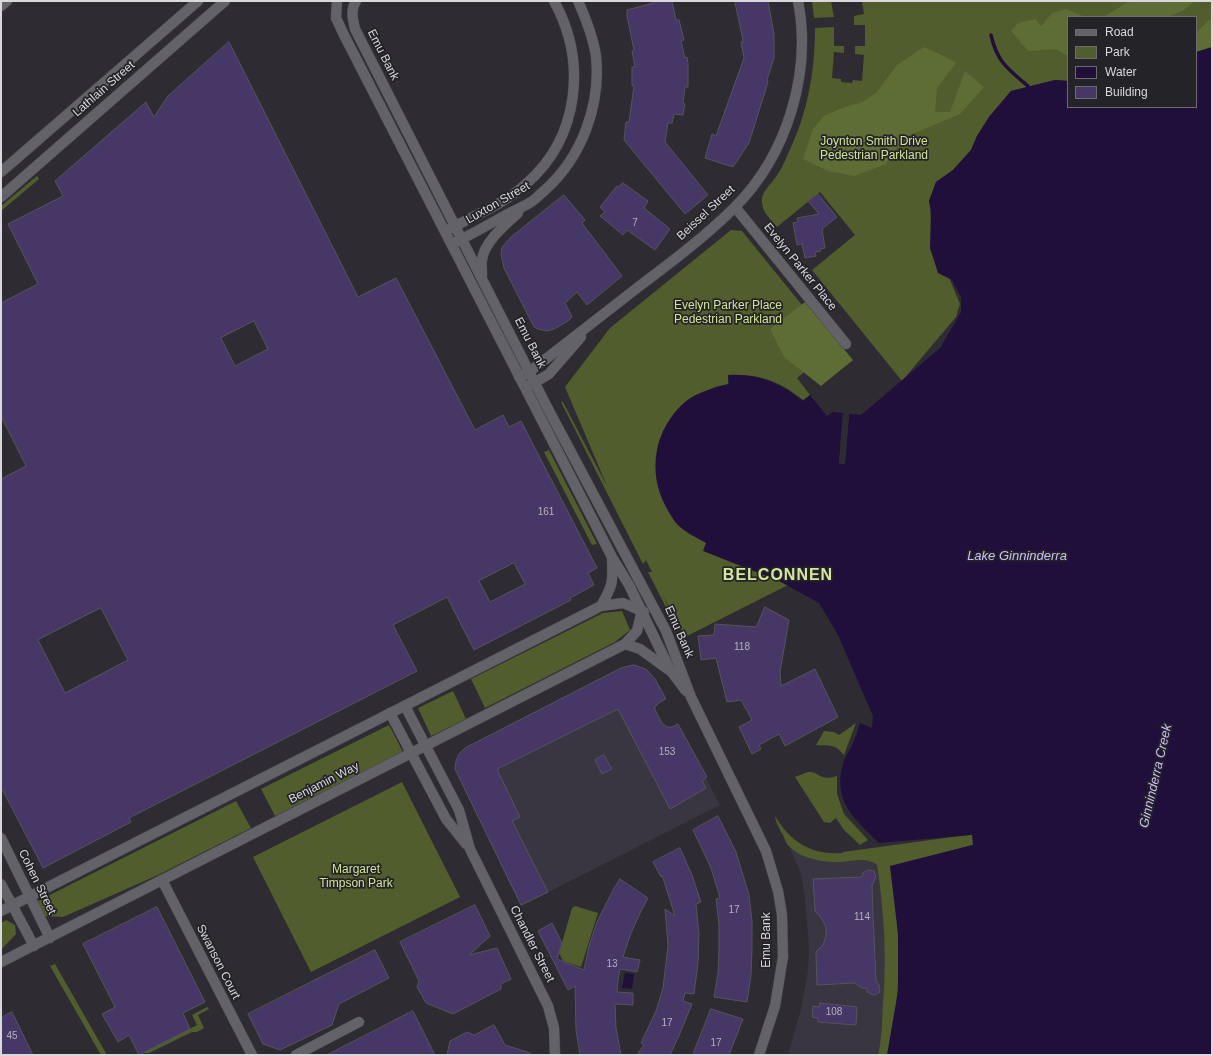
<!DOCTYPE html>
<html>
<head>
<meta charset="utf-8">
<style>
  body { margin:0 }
  #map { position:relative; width:1213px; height:1056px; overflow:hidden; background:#2e2c32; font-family:Arial,sans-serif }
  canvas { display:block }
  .frame { position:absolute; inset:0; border:2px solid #d9d8dc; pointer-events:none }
  .legend { position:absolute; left:1067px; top:16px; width:130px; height:92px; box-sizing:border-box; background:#242328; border:1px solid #6c6b70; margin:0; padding:5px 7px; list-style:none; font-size:12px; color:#d9d8dc }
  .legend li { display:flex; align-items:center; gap:8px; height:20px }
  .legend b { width:20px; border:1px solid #6c6b70 }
</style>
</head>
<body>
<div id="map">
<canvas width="1213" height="1056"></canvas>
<div class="frame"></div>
<ul class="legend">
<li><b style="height:5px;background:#636268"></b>Road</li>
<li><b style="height:11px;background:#515d2d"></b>Park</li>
<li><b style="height:11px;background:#210f3b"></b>Water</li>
<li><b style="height:11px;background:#473766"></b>Building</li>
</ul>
</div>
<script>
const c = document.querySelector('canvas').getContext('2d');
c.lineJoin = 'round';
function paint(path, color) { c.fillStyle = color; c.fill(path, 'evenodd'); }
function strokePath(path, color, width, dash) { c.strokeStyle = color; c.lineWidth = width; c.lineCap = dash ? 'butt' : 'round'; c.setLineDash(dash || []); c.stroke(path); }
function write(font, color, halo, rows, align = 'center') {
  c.font = font + ' Arial,sans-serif'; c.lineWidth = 3.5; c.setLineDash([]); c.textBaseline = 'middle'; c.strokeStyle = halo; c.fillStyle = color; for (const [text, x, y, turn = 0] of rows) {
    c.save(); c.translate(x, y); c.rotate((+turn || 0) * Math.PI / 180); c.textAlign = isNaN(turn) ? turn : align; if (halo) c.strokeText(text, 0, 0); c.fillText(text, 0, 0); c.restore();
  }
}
const built = new Path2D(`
  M634,665L646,669L655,679L666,699L660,703L656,706V711L662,723L667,727H672L678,724L720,805L521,906L455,769L456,761L459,754Z
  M789,846L799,853L811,858L866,860L872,861L877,865L883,909L886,958L881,1040L878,1055H788L801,1009L808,971L809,947L805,898L801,874Z`);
const green = new Path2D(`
  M812,1H831L834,17L814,18Z
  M862,1H1212V51L1196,59V17H1068V81L1055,80L1011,91L989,117L977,136L971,150L953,170L936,182L929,201L931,217L948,275L960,304L956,317L902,381L812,270L855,235L820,192L777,227C769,217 761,212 762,198C763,191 771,184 775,178C780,171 784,164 787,156C807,115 815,74 815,28L834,27V46H844V53L834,52L832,78L841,79V82L852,83L853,80L862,81L864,55L855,54V46H865V25H854V16L864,14Z
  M37,176L39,179L1,211V206Z
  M731,230L742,231L836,347L797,378L810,395L803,400C778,380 760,374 728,375V384L715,387L690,399L767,574L788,585L685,637L662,594L676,623H674L648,572H652L646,560L643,564L561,402H563L607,486L565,387L610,328Z
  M549,450L597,544L592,545L544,452Z
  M622,611L630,630L615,642L485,708L471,679L603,613Z
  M453,691L466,719L431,736L418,708Z
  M856,723L844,755C833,742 831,747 816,745L824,731L834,732L839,735Z
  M389,725L403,752L275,816L261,789Z
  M808,772C820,771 819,782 837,776V794L844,814L868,840L860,845L844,830L836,818L830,823L824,822L795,777Z
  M402,782L460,897L311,972L253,857Z
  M236,801L251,828L158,875L63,917L43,916L36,902Z
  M775,816C791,843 812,855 843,853V852L974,834L976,844L891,866C897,910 901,953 897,997C896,1017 892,1036 889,1055H878C882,1038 882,1021 883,1003C887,955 884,913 877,865C867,857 854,861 842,862C826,863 800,859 789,846C786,844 785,839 783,835C780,830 775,821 775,816Z
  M575,906L598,913L581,967L563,961L559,953L572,908Z
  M6,920L15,925L16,934L1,950V923Z
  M55,964L107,1055H101L50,966Z
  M207,1007L209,1009L198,1015L204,1028L197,1032H192L149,1053H143L197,1025L192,1015Z`);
const forest = new Path2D(`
  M1130,1H1195L1184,10L1168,17H1103Z
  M1066,9L1085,17H1068V56L1056,49L1028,51L1011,31L1018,23L1035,19L1041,26L1052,13Z
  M1212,18V47L1196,52V33L1209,20Z
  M924,47L944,56L956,63L937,88L935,112H950L965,71L984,87L960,114L903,138L886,164L854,176L828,171L803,159L813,129L824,116L839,109L862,102L876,93L897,65Z
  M805,302L853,360L821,386L784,357L770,329Z`);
const water = new Path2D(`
  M1212,47V1055H887L898,991V934L890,866L973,845L972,835L879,843C855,820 832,800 843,764C845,756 851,749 854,741C856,736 858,729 860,723L872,728L873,716L838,635L819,603L779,581L703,551L706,543C697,538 687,533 680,527C674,522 670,514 666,507C647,472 654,429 685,402C697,392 714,388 729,384L728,375C757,373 781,383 803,401L810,395L827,416L833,412L843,413L839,463L845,464L849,414L861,415L940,348L961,312V297L952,280L938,273L930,248L931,209L929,201L936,182L953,170L971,150L977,136L989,117L1011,91L1055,80L1068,81V107H1196V52Z
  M625,973L634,974L632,989L622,988Z`);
const pier = new Path2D(`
  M843,413L845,414L841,462H843L847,414H849L845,464H839Z`);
const stream = new Path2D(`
  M991,35C997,62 1008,69 1028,86`);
const building = new Path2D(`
  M653,1H672L676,20H679L684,40L681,41L685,58L687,57L688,64V87H685L683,103L685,104L683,115L674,114L672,123H668L665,142L708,195L685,214L624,140L626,122H629L634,86L632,85V67H635L632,51L634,50L627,16V10L653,3Z
  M735,1H768L774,34V58L767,80L768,82L749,143L733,167L705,158L712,134L716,136L744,58L741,42H743Z
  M229,42L358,297L396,278L475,430L503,415L509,427L521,421L597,568L588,573L594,585L570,598L571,600L474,650L447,597L393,625L417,671L129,818L131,822L43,868L1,787V479L26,466L1,416V303L38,284L8,224L63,196L55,181L146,102L154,117L168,96ZM254,321L268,349L235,366L221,338ZM514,563L525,584L490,602L479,581ZM101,608L128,660L65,693L38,640Z
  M623,183L648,201L644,208L670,229L655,250L627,230L623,235L600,216L605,212L600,207L617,186L618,187Z
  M818,194L837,217L822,229L825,248L820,249L821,251L815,252L816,256L805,258L802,244L797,245L793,223L798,222L797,218L819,214L808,201Z
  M564,195L585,220L582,223L622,276L587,305L577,292L565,303L572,317L568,321L554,329L547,331L538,329L534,327L504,268L501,254L502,247L511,237Z
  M765,607L789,620L780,672L781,686L815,669L838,717L785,746L779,734L759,745L761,749L752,754L739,727L752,720L741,700L727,702L716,658L701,660L698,636L714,635L715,624L756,627Z
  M634,665L646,669L655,679L666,699L660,702L654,708L662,723L667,727H672L678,724L707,777L702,781L706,788L670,809L618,709L497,769L520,817L512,821L548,892L521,905L455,769L456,761L459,754L465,748L621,668Z
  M604,755L612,769L602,774L595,760Z
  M718,816L736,852L749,895L752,921V948L751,975L747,1002L714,997L718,973L719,948V924L716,899L720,898L711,868L693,830Z
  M680,848L692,875L701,902L696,904L699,934L698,963L694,994L685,993L683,1001L692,1004L681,1031L670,1055H637L644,1045L641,1043L656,1011L663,988L668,946L665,909L675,916L662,875L661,877L653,862Z
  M869,870L874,871L876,877L872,885L873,915L876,981L879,985L880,990L879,993L874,995L867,992L866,988H862L855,983L817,985L816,952L823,945L826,936V927L820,916L815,911L813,879L862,877L863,873Z
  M620,879L648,898L641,911L631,933L623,957L640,960L637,972L620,969L618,980L617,992L633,993V1005L615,1004L616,1028L621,1055H580L576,1030L575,986L568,990L538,931L552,923L562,943L557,959L584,970L589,946L597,922L610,896Z
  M475,905L490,936L469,955L497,948L511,979L501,984V989L453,1014L426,1003L417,987L419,981L400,942Z
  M157,907L205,1002L183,1013L190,1029L139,1055L129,1035L118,1042L102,1014L115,1007L83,944Z
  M375,950L389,978L339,1004L332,1025L280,1050L263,1044L248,1014Z
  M820,1003L857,1007L856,1025L818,1022V1018L812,1017L813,1006L819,1007Z
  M711,1009L743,1019L729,1055H693Z
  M413,1011L435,1055H327Z
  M12,1012L33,1055H1V1018Z
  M494,1025L505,1045L530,1053V1055H447L450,1041L467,1032L474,1035Z`);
const street = new Path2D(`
  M1,6L7,1
  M735,207L846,344
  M519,377L529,372C565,344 601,316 637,288C670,263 705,237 735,207C787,155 812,73 798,1
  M527,387L549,374L581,337
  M405,706L459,810L470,849L548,1006L554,1028L555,1055
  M390,713L446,819L466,844
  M162,880L252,1055
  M296,1055L359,1022`);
const secondary = new Path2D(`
  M337,1L336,18L344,35L612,557L629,585L670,670L686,691
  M356,1C350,10 353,20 355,29L547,407L666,631L691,697L766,851L778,891L782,915L783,957L775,1006L759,1055
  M1,172L198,1
  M1,197L225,1
  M451,228C476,215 505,203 526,184C580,137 587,61 554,1
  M456,242C472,234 488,225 504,216C513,211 523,207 531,202C536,199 540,194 545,190C582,157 601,105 596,56C593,36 586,19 578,1
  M482,276C482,270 481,265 482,260C484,242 506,224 518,213
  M601,606C613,585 613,583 612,559
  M625,644L640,649L669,670
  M1,838L50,938
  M1,884L34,946
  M1,911L601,606L623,603L644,612
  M1,962L625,644L637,631L642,610`);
const numberNames = [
  ["7",635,223],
  ["161",546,512],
  ["118",742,647],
  ["153",667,752],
  ["17",734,910],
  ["114",862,917],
  ["13",612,964],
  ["108",834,1012],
  ["17",667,1023],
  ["45",12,1036],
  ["17",716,1043]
];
const streetNames = [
  ["Emu Bank",383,55,63],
  ["Lathlain Street",104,89,-41],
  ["Luxton Street",498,203,-30],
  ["Beissel Street",706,213,-43],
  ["Evelyn Parker Place",800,267,51],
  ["Emu Bank",530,343,63],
  ["Emu Bank",679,632,66],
  ["Benjamin Way",324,783,-27],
  ["Cohen Street",37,882,64],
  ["Emu Bank",767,940,-90],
  ["Chandler Street",532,944,63],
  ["Swanson Court",218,962,63]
];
const parkNames = [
  ["Joynton Smith Drive",874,142],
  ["Pedestrian Parkland",874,156],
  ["Evelyn Parker Place",728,306],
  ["Pedestrian Parkland",728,320],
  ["Margaret",356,870],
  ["Timpson Park",356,884]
];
const waterNames = [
  ["Lake Ginninderra",1017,556],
  ["Ginninderra Creek",1156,776,-77]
];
const districtNames = [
  ["BELCONNEN",778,576]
];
paint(built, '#393541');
paint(green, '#515d2d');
paint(forest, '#5e6c35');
paint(water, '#210f3b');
paint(pier, '#2e2c32');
strokePath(stream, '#210f3b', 3.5);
paint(building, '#473766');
strokePath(building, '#55545a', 1);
strokePath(street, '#49484c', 11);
strokePath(secondary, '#49484c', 11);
strokePath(street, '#636268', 10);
strokePath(secondary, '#636268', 10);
write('10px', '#b4b0be', null, numberNames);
write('12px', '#d9d8dc', '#242328', streetNames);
write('12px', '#cfe692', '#242328', parkNames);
write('italic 13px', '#cfbcfb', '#242328', waterNames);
c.letterSpacing = '1px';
write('bold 16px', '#d3e89d', '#242328', districtNames);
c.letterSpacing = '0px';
</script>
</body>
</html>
